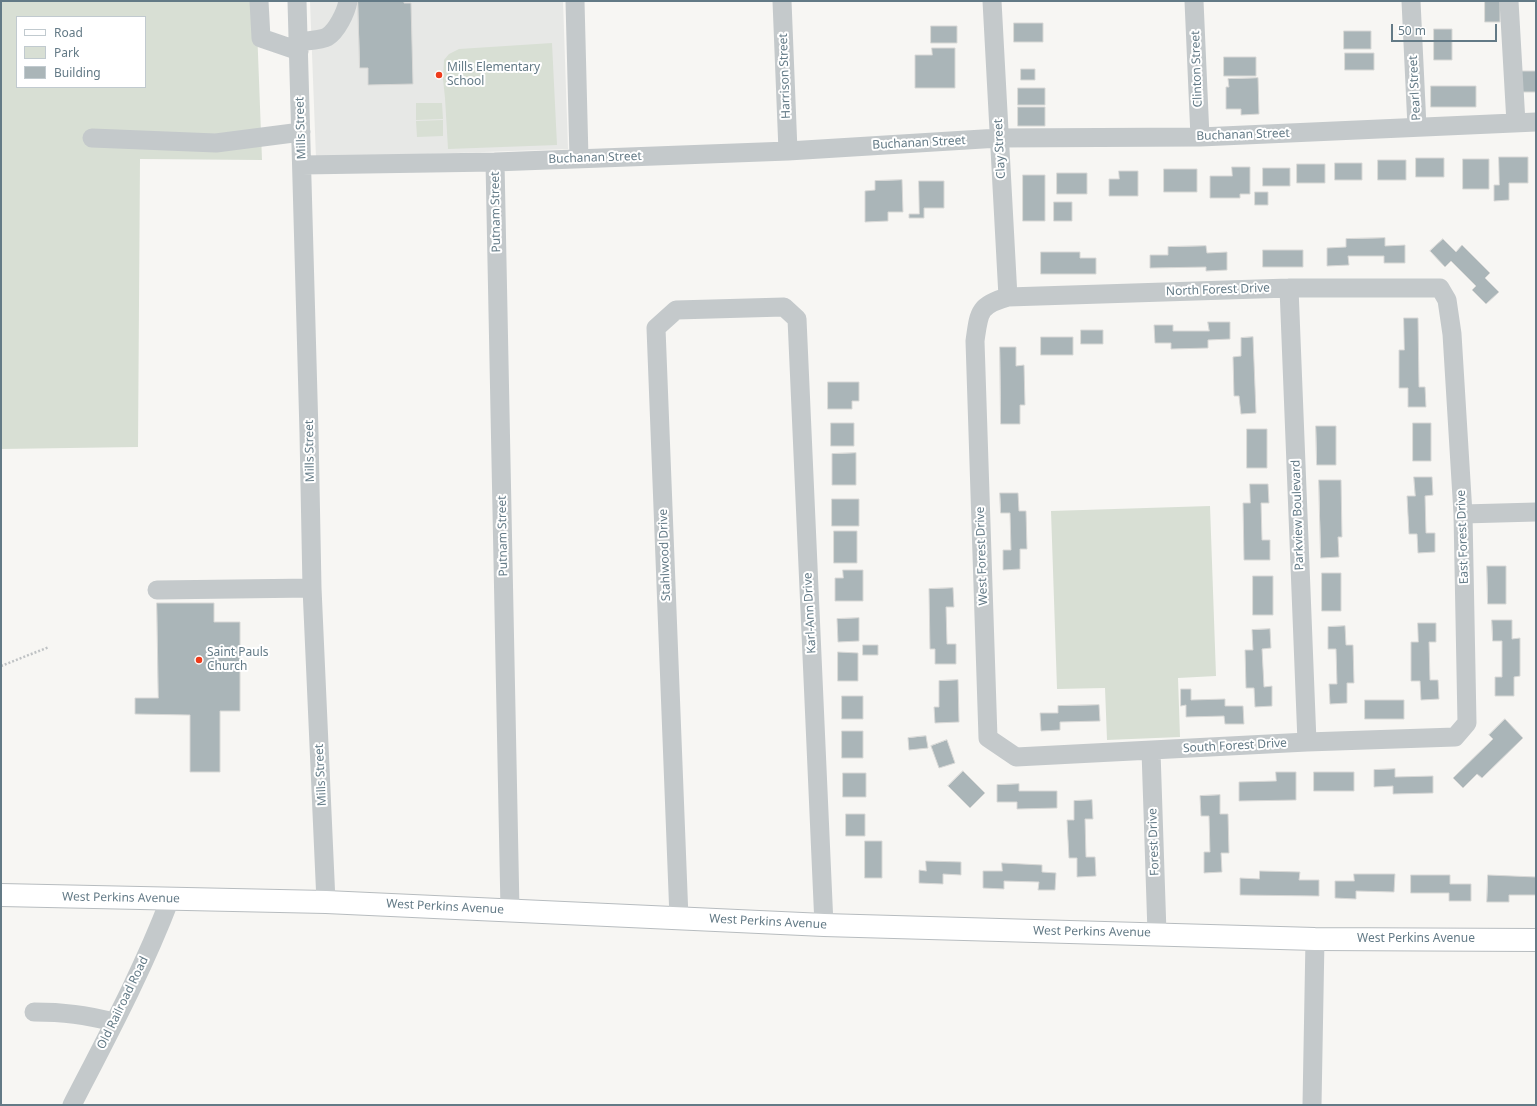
<!DOCTYPE html>
<html>
<head>
<meta charset="utf-8">
<style>
  body { margin:0 }
  #map { position:relative; width:1537px; height:1106px; overflow:hidden; background:#f7f6f3; font-family:"Noto Sans",sans-serif }
  canvas { display:block }
  .frame { position:absolute; inset:0; border:2px solid #637a86; pointer-events:none }
  .legend { position:absolute; left:16px; top:16px; width:130px; height:72px; box-sizing:border-box; background:#fff; border:1px solid #c1cacf; margin:0; padding:5px 7px; list-style:none; font-size:12px; color:#637a86 }
  .legend li { display:flex; align-items:center; gap:8px; height:20px }
  .legend b { width:20px; border:1px solid #c1cacf }
  .scale { position:absolute; left:1391px; top:24px; width:106px; height:18px; box-sizing:border-box; border:2px solid #637a86; border-top:0; padding-left:5px; font-size:12px; line-height:14px; white-space:nowrap; color:#637a86; -webkit-text-stroke:3px #fff; paint-order:stroke }
</style>
</head>
<body>
<div id="map">
<canvas width="1537" height="1106"></canvas>
<div class="frame"></div>
<ul class="legend">
<li><b style="height:5px;background:#fff"></b>Road</li>
<li><b style="height:11px;background:#d8dfd4"></b>Park</li>
<li><b style="height:11px;background:#aab5b8"></b>Building</li>
</ul>
<div class="scale">50 m</div>
</div>
<script>
const c = document.querySelector('canvas').getContext('2d');
c.lineJoin = 'round';
function paint(path, color) { c.fillStyle = color; c.fill(path, 'evenodd'); }
function strokePath(path, color, width, dash) { c.strokeStyle = color; c.lineWidth = width; c.lineCap = dash ? 'butt' : 'round'; c.setLineDash(dash || []); c.stroke(path); }
function write(font, color, halo, rows, align = 'center') {
  c.font = font + ' "Noto Sans",sans-serif'; c.lineWidth = 4; c.setLineDash([]); c.textBaseline = 'middle'; c.strokeStyle = halo; c.fillStyle = color; for (const [text, x, y, turn = 0] of rows) {
    c.save(); c.translate(x, y); c.rotate((+turn || 0) * Math.PI / 180); c.textAlign = isNaN(turn) ? turn : align; if (halo) c.strokeText(text, 0, 0); c.fillText(text, 0, 0); c.restore();
  }
}
const built = new Path2D(`
  M310,1H563L568,149L316,158Z`);
const green = new Path2D(`
  M1,1H256L262,160L140,159L138,447L1,449ZM17,17H145V87H17Z
  M552,43L557,145L448,149L445,98L443,79L444,60L449,54L459,49Z
  M416,103H442L443,119L416,120Z
  M443,120V136L417,137L416,121Z
  M1210,506L1216,676L1178,678L1180,737L1107,740L1105,688L1057,689L1051,511Z`);
const building = new Path2D(`
  M358,1H404V3H411L413,84L368,85V68H360Z
  M1485,1H1500V22H1485Z
  M1014,23H1043V42H1014Z
  M931,26H957V43H931Z
  M1434,29H1452V60H1434Z
  M1344,31H1371V49H1344Z
  M932,48H955V88H915V55H932Z
  M1345,53H1374V70H1345Z
  M1224,57H1256V76H1224Z
  M1021,69H1035V80H1021Z
  M1514,71H1536V92H1515Z
  M1258,78L1259,114L1241,115V109H1226V87H1229L1228,79Z
  M1431,86H1476V107H1431Z
  M1018,88H1045V105H1018Z
  M1018,107H1045V126H1018Z
  M1499,157H1528V183H1509V200L1494,201V185H1499Z
  M1416,158H1444V177H1416Z
  M1463,159H1489V189H1463Z
  M1378,160H1406V180H1378Z
  M1335,163H1362V180H1335Z
  M1297,164H1325V183H1297Z
  M1232,167H1250V194H1240V198H1210V176H1232Z
  M1263,168H1290V186H1263Z
  M1164,169H1197V192H1164Z
  M1119,171H1138V196H1109V179H1119Z
  M1057,173H1087V194H1057Z
  M1023,175H1045V221H1023Z
  M902,180L903,212H888V221L865,222V191L875,190V181Z
  M919,181H944V208H924V218H909V214H919Z
  M1255,192H1268V205H1255Z
  M1054,202H1072V221H1054Z
  M1385,238V246L1405,245V263H1384V256H1348L1349,265L1327,266V248L1346,247V239Z
  M1443,239L1456,252L1462,245L1490,273L1485,278L1499,292L1486,304L1472,290L1476,286L1451,261L1445,267L1430,251Z
  M1206,246L1207,253L1227,252V270L1206,271V267L1150,268V255H1168V247Z
  M1263,250H1303V267H1263Z
  M1041,252H1080V258H1096V274H1041Z
  M1404,318H1418L1419,387H1425L1426,407H1408V388H1399V350H1404Z
  M1208,322H1230V339L1208,340V348L1171,349V343H1155L1154,325H1173V331H1209Z
  M1081,330H1103V344H1081Z
  M1041,337H1073V355H1041Z
  M1253,337L1256,413L1241,414L1239,396H1234L1233,357L1241,356V338Z
  M1000,347H1016V366L1024,365L1025,405H1020V424H1001Z
  M828,382H859V401H852V409H828Z
  M831,423H854V446H831Z
  M1413,423H1431V461H1413Z
  M1316,426H1336V465H1317Z
  M1247,429H1267V468H1247Z
  M856,453V485H832V454Z
  M1414,477H1432L1433,495L1425,496L1426,533H1435V552L1418,553L1417,534H1409L1407,496H1415Z
  M1319,480H1341L1342,537H1338L1339,557L1321,558Z
  M1250,484H1268L1269,503H1261L1262,540H1270V560H1244L1243,503H1250Z
  M1000,493H1018L1019,511H1026L1027,549H1020V569L1003,570V550H1011L1010,513H1001Z
  M832,499H859V526H832Z
  M834,531H857V563H834Z
  M1487,566H1506V604H1488Z
  M843,570H863V601H835V578H843Z
  M1322,573H1341V611H1322Z
  M1253,576H1273V615H1253Z
  M953,588L954,607H946L947,644H956V664H935V649H930L929,589Z
  M157,603H214V622H240V711H220V772H190V715L135,714V698H158Z
  M859,618V641L838,642L837,619Z
  M1492,620H1512V639L1520,638V676L1514,677V696H1495V677H1502V641H1493Z
  M1418,623H1436V642H1429L1430,680H1438L1439,699L1421,700L1420,681H1411V642H1418Z
  M1345,626L1346,645H1353L1354,683H1347V703L1330,704L1329,684H1337L1336,649H1328V627Z
  M1270,629L1271,648L1262,649L1264,687L1272,686V706L1255,707L1254,688H1246L1245,650H1253L1252,630Z
  M863,645H878V655H863Z
  M838,652L858,653V681H838Z
  M958,680L959,722L935,723L934,707H939V681Z
  M1181,689H1191V700L1225,699V706H1243L1244,724H1225L1224,716L1186,717V705L1181,706Z
  M842,696H863V719H842Z
  M1365,700H1404V719H1365Z
  M1099,705L1100,721L1060,722V730L1041,731L1040,713H1058V706Z
  M1505,719L1523,738L1482,778L1477,774L1463,788L1453,778L1493,739L1489,735Z
  M842,731H863V758H842Z
  M926,736L928,748L909,750L908,738Z
  M947,740L955,763L939,768L931,746Z
  M1395,769V777L1433,776V793L1393,794V786L1374,787V770Z
  M963,771L985,793L970,808L948,786Z
  M1276,772H1296V800L1239,801V782L1276,781Z
  M1314,772H1354V791H1314Z
  M843,773H866V797H843Z
  M1019,784V791H1057V808L1017,809V802H997V785Z
  M1220,795V814H1228L1229,853H1221L1222,872L1204,873V852H1210L1209,816H1201L1200,796Z
  M1092,800L1093,819H1085L1086,857H1095L1096,876L1077,877V858H1069L1067,820H1074V801Z
  M846,814H865V836H846Z
  M865,841H882V878H865Z
  M926,861L961,862V875L943,874V884L919,883V870L926,871Z
  M1002,863L1042,865V872L1056,873L1055,890H1038L1039,882L1004,881V889L983,888V871H1002Z
  M1260,871L1300,872L1299,880H1319V896L1240,895V878L1259,879Z
  M1354,874H1395L1394,892L1356,891V899L1335,898V881H1354Z
  M1411,875H1450V884H1471V901H1449V893H1411Z
  M1488,875L1536,877V895H1509V902H1487Z`);
const path = new Path2D(`
  M1,666L49,647`);
const minor = new Path2D(`
  M259,1L261,38L299,51
  M297,1L309,433L312,588L326,902
  M575,1L579,158
  M782,1L788,151
  M992,1L1008,297
  M1194,1L1200,137
  M1411,1L1417,127
  M1509,1L1516,123
  M299,42C305,41 322,40 327,37C337,31 346,12 348,1
  M92,138L216,143L301,132
  M495,162L510,910
  M302,165L495,162L788,151L999,138L1200,137L1536,122
  M1289,288H1440L1447,300L1452,334L1463,514L1467,723L1455,737L1307,742L1016,757L988,738L975,341C979,313 978,305 1008,297Z
  M1289,288L1307,742
  M1463,514L1536,512
  M157,590L312,588
  M1151,751L1157,933
  M679,918L656,328L676,310L784,307L797,319L824,925
  M34,1012C64,1012 85,1015 114,1022
  M72,1105C107,1037 143,970 170,899
  M1312,1105L1315,939`);
const major = new Path2D(`
  M1,895L326,902L824,925L1315,939L1536,940`);
const markers = [
  [439,75,4,"#ee3b1b"],
  [199,660,4,"#ee3b1b"]
];
const poiNames = [
  ["Mills Elementary",447,68],
  ["School",447,82],
  ["Saint Pauls",207,653],
  ["Church",207,667]
];
const streetNames = [
  ["Clinton Street",1197,69,-92],
  ["Harrison Street",785,76,-92],
  ["Pearl Street",1415,88,-93],
  ["Mills Street",301,128,-92],
  ["Buchanan Street",1243,135,-2],
  ["Buchanan Street",919,143,-3],
  ["Clay Street",1000,149,-93],
  ["Buchanan Street",595,158,-2],
  ["Putnam Street",496,212,-91],
  ["North Forest Drive",1218,290,-2],
  ["Mills Street",310,451,-91],
  ["Parkview Boulevard",1298,515,-92],
  ["Putnam Street",503,536,-91],
  ["East Forest Drive",1463,537,-92],
  ["Stahlwood Drive",665,555,-92],
  ["West Forest Drive",982,556,-92],
  ["Karl-Ann Drive",810,613,-93],
  ["South Forest Drive",1235,746,-3],
  ["Mills Street",321,775,-93],
  ["Forest Drive",1154,842,-92],
  ["West Perkins Avenue",121,898,1],
  ["West Perkins Avenue",445,907,3],
  ["West Perkins Avenue",768,922,3],
  ["West Perkins Avenue",1092,932,1],
  ["West Perkins Avenue",1416,939],
  ["Old Railroad Road",123,1003,-64]
];
paint(built, '#e7e8e6');
paint(green, '#d8dfd4');
paint(building, '#aab5b8');
strokePath(building, '#d8d8d6', 1);
strokePath(major, '#b7bcbf', 24);
strokePath(path, '#bfc2c4', 2.5, [2, 2]);
strokePath(minor, '#c4c9cb', 19);
strokePath(major, '#fff', 22);
for (const [x, y, r, color] of markers) { const dot = new Path2D(); dot.arc(x, y, r, 0, 2 * Math.PI); c.fillStyle = color; c.fill(dot); strokePath(dot, '#fff', 1.5); }
write('12px', '#637a86', '#fff', poiNames, 'left');
write('12px', '#637a86', '#fff', streetNames);
</script>
</body>
</html>
